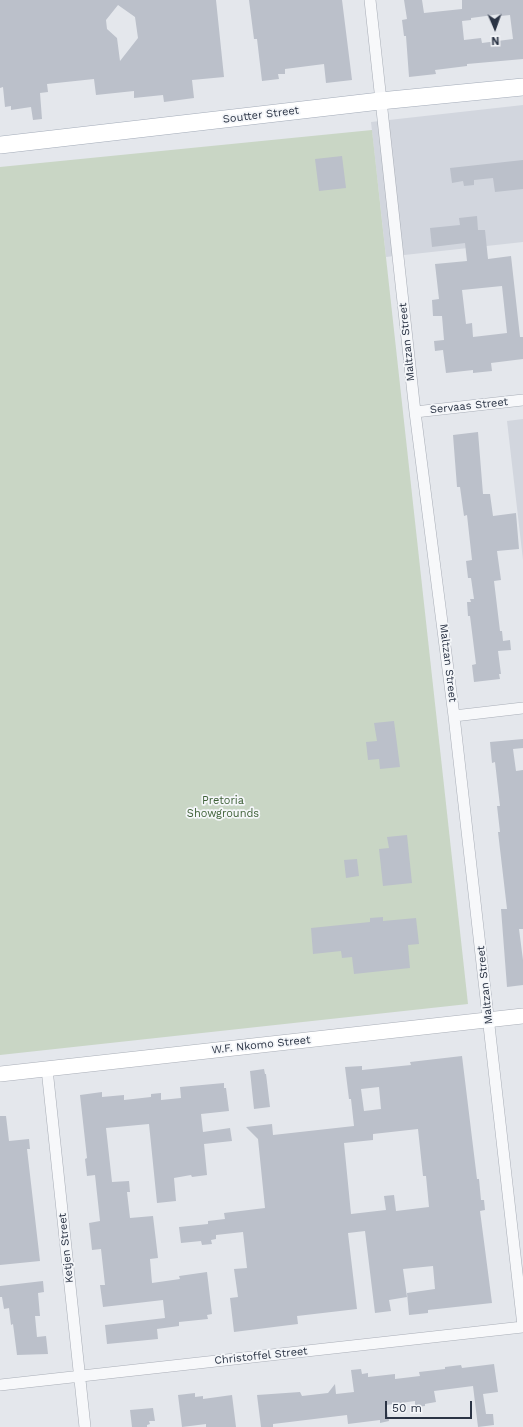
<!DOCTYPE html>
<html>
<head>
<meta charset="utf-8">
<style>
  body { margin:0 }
  #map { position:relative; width:523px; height:1427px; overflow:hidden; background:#e4e7ec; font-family:"Work Sans",sans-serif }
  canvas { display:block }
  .north { position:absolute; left:475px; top:8px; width:40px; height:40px; -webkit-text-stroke:3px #f4f6f9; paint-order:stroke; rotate:178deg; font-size:11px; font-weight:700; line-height:16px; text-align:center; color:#2b3445 }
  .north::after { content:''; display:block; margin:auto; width:14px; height:18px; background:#2b3445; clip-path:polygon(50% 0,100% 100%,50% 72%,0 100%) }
  .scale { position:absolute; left:385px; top:1401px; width:87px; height:18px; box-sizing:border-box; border:2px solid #2b3445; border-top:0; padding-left:5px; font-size:12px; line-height:14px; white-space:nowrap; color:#2b3445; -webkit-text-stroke:3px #f4f6f9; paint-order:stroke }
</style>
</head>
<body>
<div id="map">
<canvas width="523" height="1427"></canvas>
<div class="north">N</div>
<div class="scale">50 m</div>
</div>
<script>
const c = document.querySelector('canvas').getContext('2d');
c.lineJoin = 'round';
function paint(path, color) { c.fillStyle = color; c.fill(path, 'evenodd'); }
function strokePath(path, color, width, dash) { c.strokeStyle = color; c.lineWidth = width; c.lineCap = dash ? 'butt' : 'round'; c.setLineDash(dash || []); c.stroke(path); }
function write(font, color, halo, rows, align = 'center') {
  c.font = font + ' "Work Sans",sans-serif'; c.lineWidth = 3.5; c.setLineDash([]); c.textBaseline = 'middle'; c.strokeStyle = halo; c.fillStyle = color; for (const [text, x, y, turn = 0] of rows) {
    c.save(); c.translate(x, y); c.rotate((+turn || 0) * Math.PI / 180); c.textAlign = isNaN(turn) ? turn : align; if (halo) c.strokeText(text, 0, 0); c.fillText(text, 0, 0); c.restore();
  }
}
const built = new Path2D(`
  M523,105V242L386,257L371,122Z
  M523,419V560L507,421Z`);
const green = new Path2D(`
  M372,130L468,1004L0,1055V167Z`);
const building = new Path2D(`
  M0,0H216L224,77L192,80L194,98L164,102L163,95L134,98V91L96,95L94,79L47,84L48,92L40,93L42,119L33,120L31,107L11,110V106L5,107L3,87L0,88ZM118,5L135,17L138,38L120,61L117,38L107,29L106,20Z
  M249,0H342L352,80L326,83L324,64L285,69V74H278L279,79L262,81L257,39H254Z
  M404,0H422L424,13L462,9V0H523V59L467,64V66L435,70L436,74L409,77L406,36H404L402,20L407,19ZM501,14V16L510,15L513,39L482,43L481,38L464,40L462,21L471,20V18Z
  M342,156L346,188L319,191L315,159Z
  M523,160V189L495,192L493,178L474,180V185L464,186L463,181L452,183L450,168Z
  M477,216L478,230H485L488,259L511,256L520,337H523V359L491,363L492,371L473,373V370L446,373L443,350L435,351L434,341L444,340L442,316H433L432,300L439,299L435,264L467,261L465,243L432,247L430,228L460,225L459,218ZM502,286L507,333L473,337L472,323L466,324L462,290Z
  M478,432L483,494H490L493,516L516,513L519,549L497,551L501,580L494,581L500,631H502L503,641L510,640L511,650L498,651L501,674H499L500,679L474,682L472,665L476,664L470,616H468L467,602H471L470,599H474L471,578H468L466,561L472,560L467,515L464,516L460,487H457L453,435Z
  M394,721L400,767L380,769L379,759L368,760L366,742L377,741L374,723Z
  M523,739V748L513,749L516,771L523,770V929H519L523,960V985L507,987L501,909H507L498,832H500L497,806H500L495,762L492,763L490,742Z
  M407,835L412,883L383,886L379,849L389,848L387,837Z
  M357,859L359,876L346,878L344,860Z
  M383,917V921L416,918L419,944L408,945L410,968L354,974L352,957L342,958L341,951L313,954L311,928L370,922V918Z
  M462,1056L477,1179H479L481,1200H484L485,1210L480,1211L492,1303L428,1310V1313L409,1315L407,1293L435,1289L433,1266L403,1269L407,1297L389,1300L391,1311L375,1313L365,1231L348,1233L357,1309L297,1316L298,1324L234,1332L230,1298L238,1297L234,1269L247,1268L243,1232L216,1235V1239L211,1240L212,1244L202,1245L201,1241L181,1243L179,1227L208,1224V1221L225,1219L224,1213L265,1208L258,1139L246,1127L272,1124L273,1135L354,1126L351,1099H349L345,1067L362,1066V1070L411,1065L410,1062ZM379,1087L381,1109L364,1111L361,1089ZM418,1129L423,1176H426L429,1207L396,1211L394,1195L384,1196L386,1210L351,1214L344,1143L373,1140V1134Z
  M264,1069L265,1074H266L270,1107L254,1109L250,1071Z
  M224,1083V1088H226L229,1111L201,1114L203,1132L230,1128L232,1141L204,1144L207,1175L192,1177L191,1175L174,1178L176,1201L157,1203L149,1124L106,1128L112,1182L129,1181L130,1192H127L130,1218L153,1216L158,1258L150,1259L152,1283L180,1279L179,1276L207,1272L212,1314L207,1315L208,1319L179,1322V1326L157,1329L158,1339L107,1344L105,1325L165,1318L163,1300L103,1307L100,1285H105L101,1249L92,1250L89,1223L100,1221L95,1175L87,1176L85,1159L87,1158L80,1095L102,1092V1097L124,1095V1100L151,1097V1094L161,1093V1100L181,1098L180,1087Z
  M0,1116H6L9,1141L29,1139L30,1149H27L40,1261L0,1265Z
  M43,1281L44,1292L38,1293L40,1316H35L37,1337L46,1336L48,1354L17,1355L13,1324L11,1325L9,1308L4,1309L2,1297H0V1286Z
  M494,1364L498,1392L483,1394L486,1414H493L494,1425L478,1427L473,1386L434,1391L436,1402L425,1404V1406L415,1407V1401L386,1405L389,1421L380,1423V1420L348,1424L347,1415L273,1424V1427H261L257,1395L300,1392L302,1396L328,1393L335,1384L336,1394L354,1392L351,1370L361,1369L362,1374L368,1373V1377L395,1374V1379L420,1376L419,1372L445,1369V1367L461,1365L462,1368Z
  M195,1393V1397L203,1396V1399L232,1395L236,1427H206V1424L182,1427L178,1395Z
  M153,1408L155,1421H149L150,1424L147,1425V1427H132L130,1410Z`);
const street = new Path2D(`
  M370,0L415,412L454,716L523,1326
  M415,412L523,400
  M454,716L523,708
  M47,1069L85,1427
  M0,1385L523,1327`);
const secondary = new Path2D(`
  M0,1074L523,1016`);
const primary = new Path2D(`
  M0,145L380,101L523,87`);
const streetNames = [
  ["Soutter Street",261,115,-7],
  ["Maltzan Street",407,342,-96],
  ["Servaas Street",469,406,-6],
  ["Maltzan Street",448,663,83],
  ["Maltzan Street",485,985,-96],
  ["W.F. Nkomo Street",261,1045,-6],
  ["Ketjen Street",66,1248,-96],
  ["Christoffel Street",261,1356,-6]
];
const parkNames = [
  ["Pretoria",223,801],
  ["Showgrounds",223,814]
];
paint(built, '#d2d6de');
paint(green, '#c9d6c5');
paint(building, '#bbc0ca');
strokePath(street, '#a9aeb7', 12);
strokePath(secondary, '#a9aeb7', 16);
strokePath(primary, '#a3abb8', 18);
strokePath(street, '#f7f8fa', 11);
strokePath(secondary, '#fff', 15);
strokePath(primary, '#fff', 17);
write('11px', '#2b3445', '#f4f6f9', streetNames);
write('11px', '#3f6138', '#f4f6f9', parkNames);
</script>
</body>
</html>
